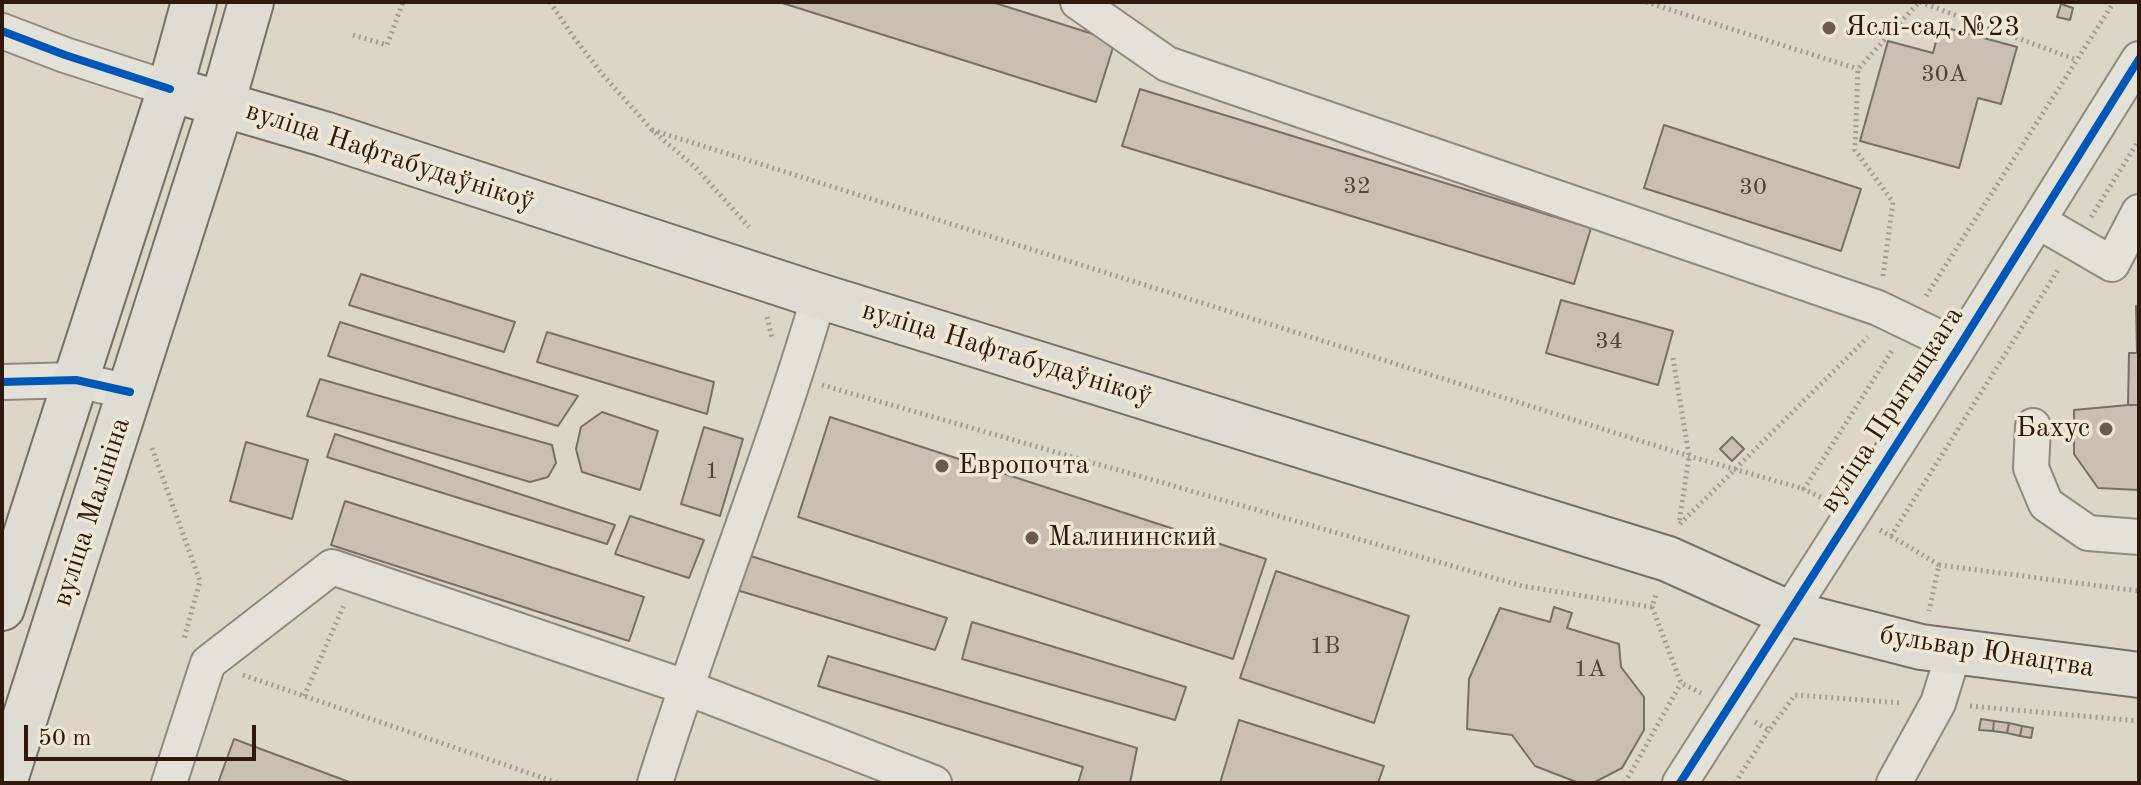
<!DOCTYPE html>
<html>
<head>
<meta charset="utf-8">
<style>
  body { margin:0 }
  #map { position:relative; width:2141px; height:785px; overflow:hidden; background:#dcd6c6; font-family:"Old Standard TT",serif }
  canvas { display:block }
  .frame { position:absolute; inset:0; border:4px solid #2e190c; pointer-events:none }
  .scale { position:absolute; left:24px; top:725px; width:232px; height:36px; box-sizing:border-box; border:4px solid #2e190c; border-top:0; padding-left:10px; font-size:24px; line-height:28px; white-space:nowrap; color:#2e190c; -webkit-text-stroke:6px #eee7d4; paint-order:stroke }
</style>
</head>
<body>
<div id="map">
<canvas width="2141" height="785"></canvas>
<div class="frame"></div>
<div class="scale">50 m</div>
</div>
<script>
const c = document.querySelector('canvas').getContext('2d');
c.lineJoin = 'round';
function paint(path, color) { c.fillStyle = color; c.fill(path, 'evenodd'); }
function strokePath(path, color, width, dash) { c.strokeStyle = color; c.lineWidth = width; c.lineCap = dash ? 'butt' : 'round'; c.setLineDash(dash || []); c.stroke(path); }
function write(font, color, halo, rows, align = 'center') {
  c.font = font + ' "Old Standard TT",serif'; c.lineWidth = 7; c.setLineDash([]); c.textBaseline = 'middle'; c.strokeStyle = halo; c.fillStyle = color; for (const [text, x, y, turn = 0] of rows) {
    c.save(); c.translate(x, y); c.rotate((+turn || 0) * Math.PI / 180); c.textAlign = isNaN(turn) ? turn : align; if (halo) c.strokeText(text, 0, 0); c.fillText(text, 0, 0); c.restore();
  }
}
const building = new Path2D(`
  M779,2H992L1115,41L1096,102Z
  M2061,4L2073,8L2070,20L2057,17Z
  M1940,26L2017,47L2001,104L1978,98L1959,168L1860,141L1888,41L1933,53Z
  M1140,89L1591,228L1574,284L1122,146Z
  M1664,125L1861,189L1841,251L1644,188Z
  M361,274L515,322L504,352L349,305Z
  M1561,300L1673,331L1658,385L1546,353Z
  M2136,306H2139V448V405H2128L2129,353H2137Z
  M340,322L578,396L558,426L328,356Z
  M547,332L714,382L707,414L537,362Z
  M320,379L552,445L556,463L548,477L530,482L307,416Z
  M2128,405H2139V490L2098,488L2074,454V410Z
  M602,412L658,431L640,490L582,472L576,449L581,427Z
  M830,417L1266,559L1233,659L798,517Z
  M704,427L743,439L720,516L681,504Z
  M335,434L615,525L607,544L327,457Z
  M1732,437L1744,449L1732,461L1720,449Z
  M246,442L308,460L292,519L230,501Z
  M345,501L644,597L629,641L331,545Z
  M630,516L704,540L689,578L615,554Z
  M741,553L947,618L935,650L730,588Z
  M1276,571L1409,616L1374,723L1240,678Z
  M1554,607L1572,613L1567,628L1619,644L1621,667L1644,697V730L1622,768L1593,783H1579L1535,766L1512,735L1467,729L1469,679L1500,608L1550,622Z
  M972,622L1186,687L1175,720L962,659Z
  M828,656L1137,748L1130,783H1078L1083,767L818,686Z
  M1981,719L1994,721L1993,731L1979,730Z
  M1239,720L1384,766L1378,783H1220Z
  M1994,721L2009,723L2007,733L1993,731Z
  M2009,723L2022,726L2020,736L2007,733Z
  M2022,726L2033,728L2031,738L2020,736Z
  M234,739L352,783H218Z`);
const path = new Path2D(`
  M550,2L572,35L603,75L652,130L697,169L749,227
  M1646,2L1858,69
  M1920,2L2077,60
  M353,35L387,45L403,2
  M652,130L1689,456L1804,489
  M2091,217L2139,140
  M1883,276L1893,202L1855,150L1858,69L1919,2
  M1926,296L2114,2
  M767,317L772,338
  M1673,358L1689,456L1679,524
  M822,385L1522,586L1652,607L1656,594
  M152,448L200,581L184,639
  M1826,500L1804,489L1893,349
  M1680,524L1868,337
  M1880,530L1891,536L2058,270
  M1891,536L1939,565L1929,611
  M1939,565L2139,591
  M1652,607L1681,683L1701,693
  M243,675L558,783
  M304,696L344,605
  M1970,706L2139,721
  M1755,722L1769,730L1795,695L1902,703
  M1625,783L1681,683
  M1735,783L1769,730`);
const minor = new Path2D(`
  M1078,2L1167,64L1878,308L1959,347
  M2,31L65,55L170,89
  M2038,221L2112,264L2139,212
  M2,382L76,380L130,392
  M2033,426L2031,468L2046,504L2088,533L2139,537
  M169,783L208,663L332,567L685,687L934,783
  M655,783C706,619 771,461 819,296
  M1680,783L1959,347L2139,59
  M1894,783L1938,703L1954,652`);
const major = new Path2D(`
  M170,89L324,134L819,296L1668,559L1788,613L1921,647L2139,675
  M2,608L170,89L194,2
  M4,783L222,104L251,2`);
const cycleway = new Path2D(`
  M2,31L65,55L170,89
  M2,382L76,380L130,392
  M1680,783L1959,347L2139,59`);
const markers = [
  [1829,28,8,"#6b5b4d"],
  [2106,429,8,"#6b5b4d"],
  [942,466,8,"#6b5b4d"],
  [1032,538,8,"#6b5b4d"]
];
const numberNames = [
  ["30А",1944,75],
  ["32",1357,187],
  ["30",1753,188],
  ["34",1609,342],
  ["1",712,472],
  ["1В",1325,647],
  ["1А",1590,670]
];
const poiNames = [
  ["Яслі-сад №23",1845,28],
  ["Бахус",2090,429,"right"],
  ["Европочта",958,466],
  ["Малининский",1048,538]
];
const streetNames = [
  ["вуліца Нафтабудаўнікоў",390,157,18],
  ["вуліца Нафтабудаўнікоў",1007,354,17],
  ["вуліца Прытыцкага",1892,410,-57],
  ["вуліца Малініна",92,512,-72],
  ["бульвар Юнацтва",1987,652,9]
];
paint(building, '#cbbfb2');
strokePath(building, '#767066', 2);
strokePath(minor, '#8f897e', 38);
strokePath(major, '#767066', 48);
strokePath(path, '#a29d96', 5, [2, 4]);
strokePath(minor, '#e4e1d9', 34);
strokePath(major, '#dfdcd3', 44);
strokePath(cycleway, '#0057b8', 8);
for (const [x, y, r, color] of markers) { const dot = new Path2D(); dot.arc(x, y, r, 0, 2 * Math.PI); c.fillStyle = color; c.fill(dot); strokePath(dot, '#eee7d4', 3); }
write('24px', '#554236', null, numberNames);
write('28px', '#2e190c', '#eee7d4', poiNames, 'left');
write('28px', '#2e190c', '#eee7d4', streetNames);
</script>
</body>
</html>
